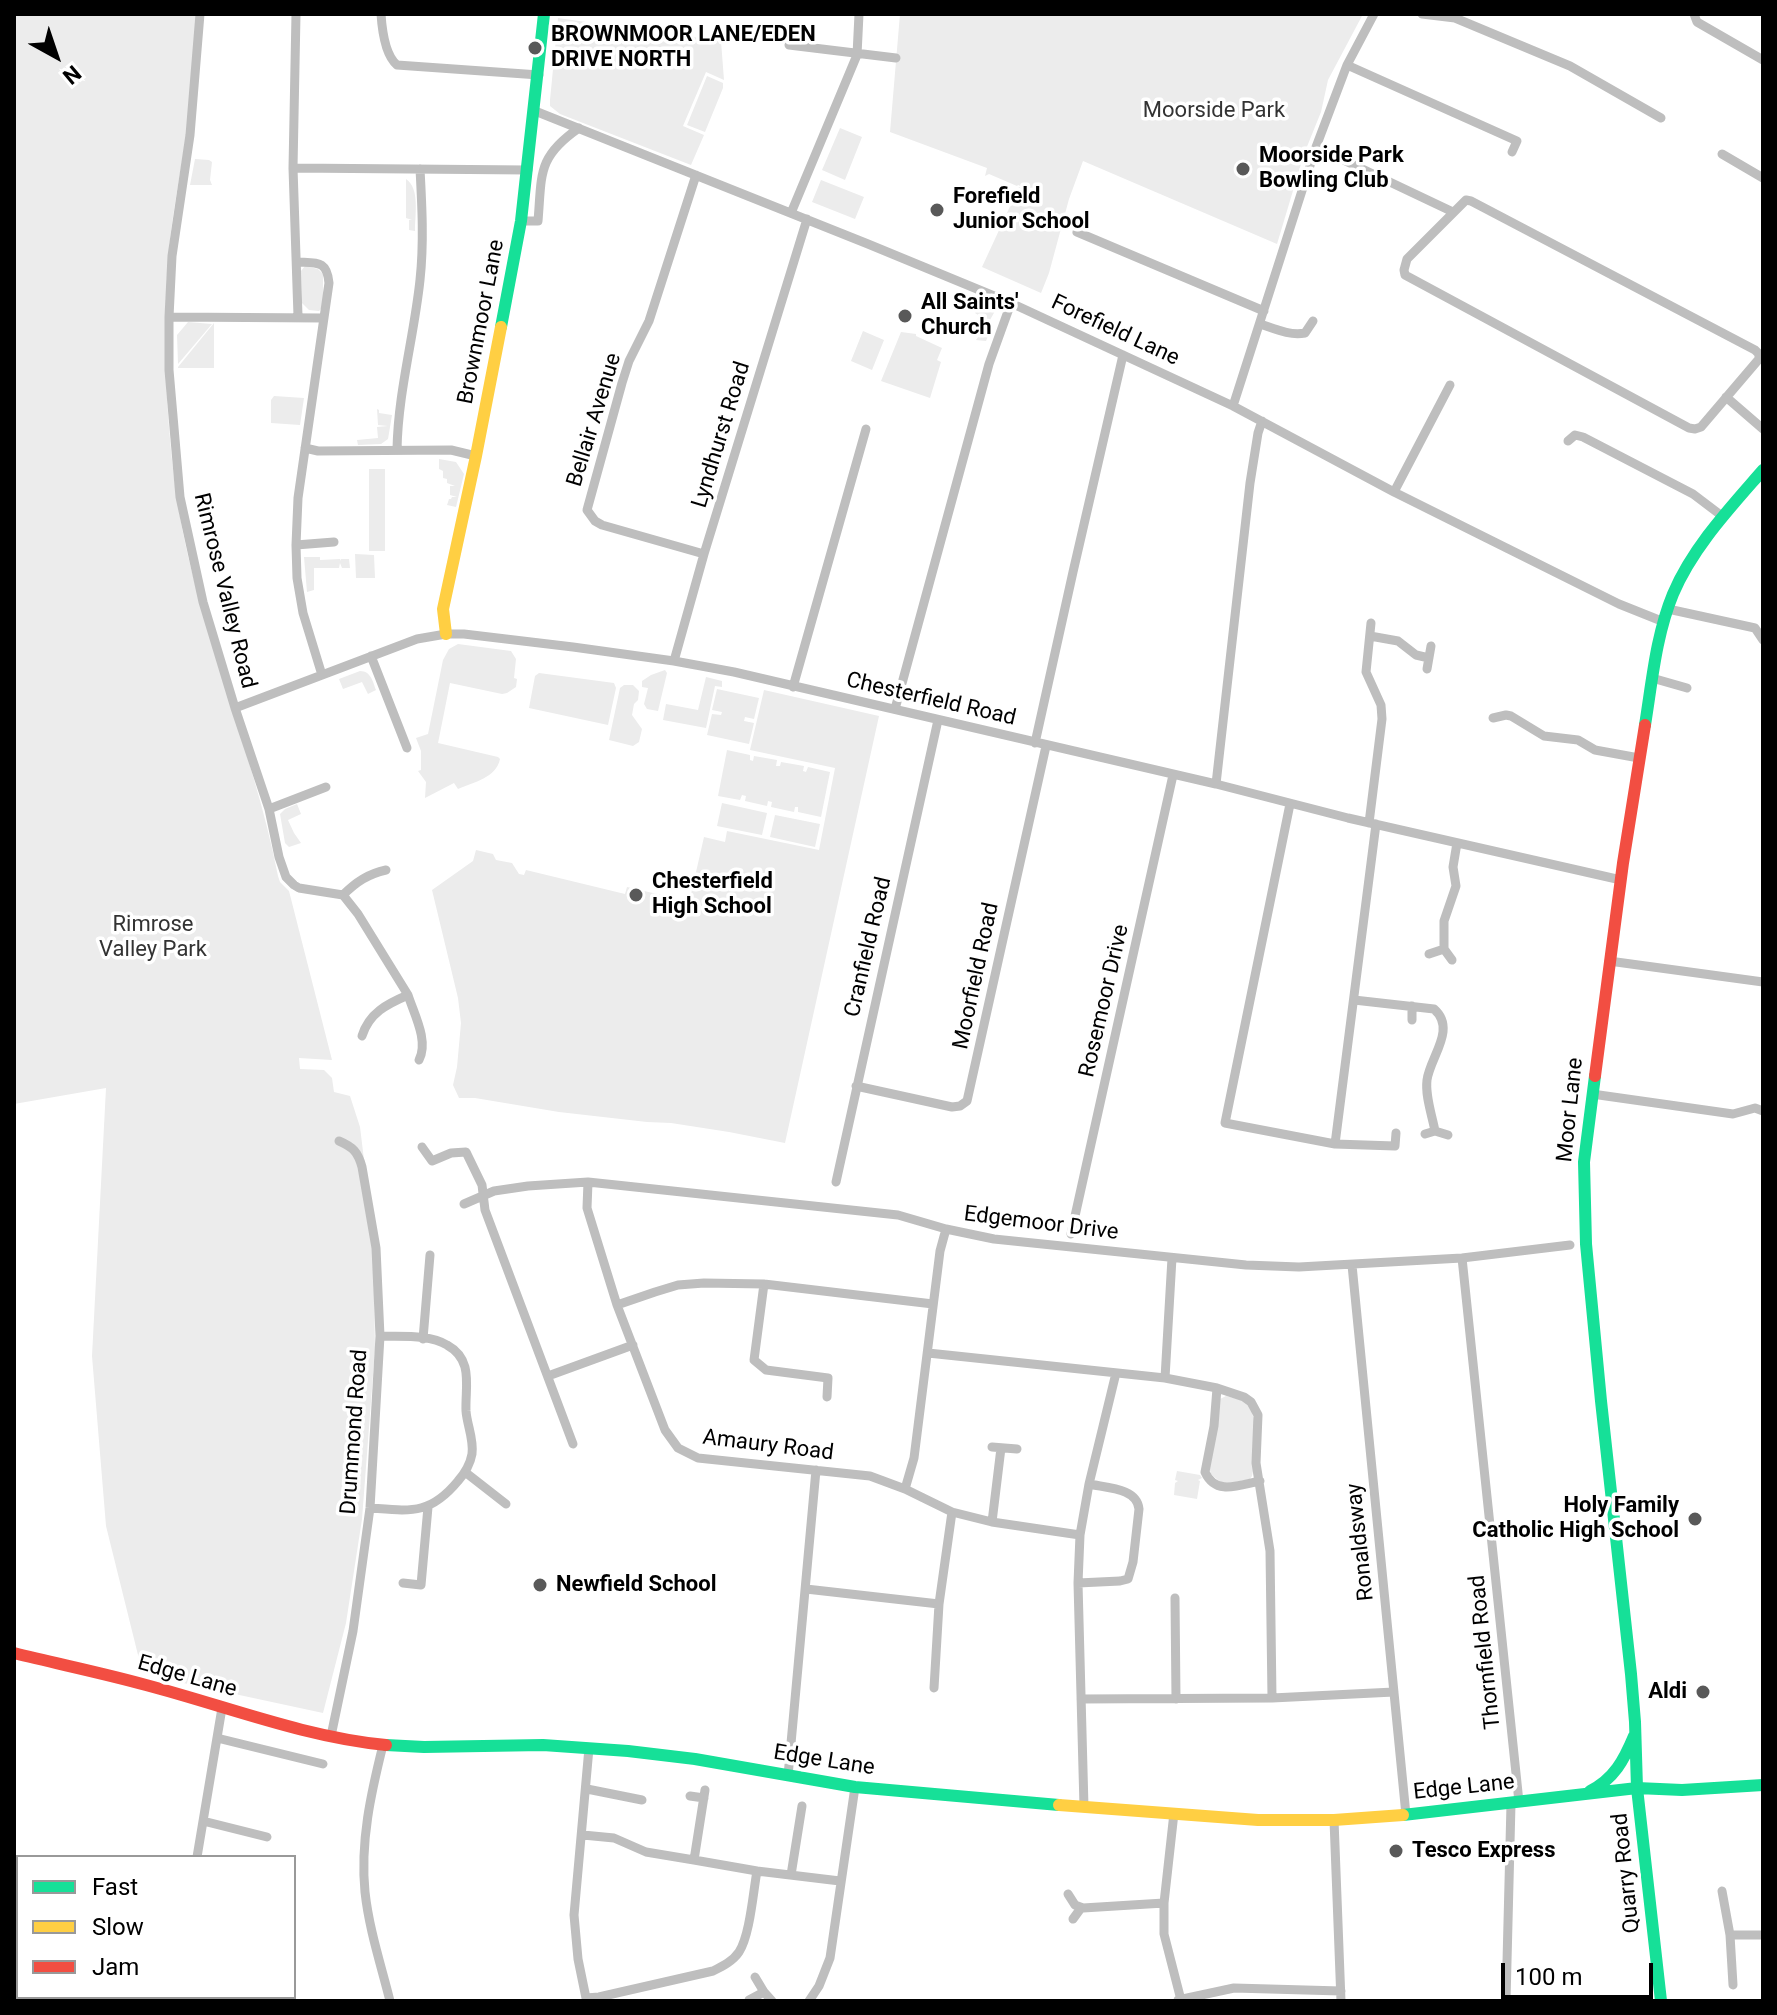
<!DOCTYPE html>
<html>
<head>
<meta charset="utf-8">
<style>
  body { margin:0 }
  #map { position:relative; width:1777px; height:2015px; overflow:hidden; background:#fff; font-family:Roboto,sans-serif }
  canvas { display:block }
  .frame { position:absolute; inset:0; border:16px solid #000; pointer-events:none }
  .legend { position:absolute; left:16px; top:1855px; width:280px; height:144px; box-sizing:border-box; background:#fff; border:2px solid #999; margin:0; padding:10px 14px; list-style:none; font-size:24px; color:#000 }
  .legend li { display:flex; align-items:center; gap:16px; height:40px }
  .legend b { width:40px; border:2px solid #999 }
  .north { position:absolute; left:16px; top:16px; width:80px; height:80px; -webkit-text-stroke:6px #fff; paint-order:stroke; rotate:140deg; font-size:22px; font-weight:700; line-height:32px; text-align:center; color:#000 }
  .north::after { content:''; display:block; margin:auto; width:28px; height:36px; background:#000; clip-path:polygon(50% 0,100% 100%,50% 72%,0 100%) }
  .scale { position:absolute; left:1501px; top:1963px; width:152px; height:36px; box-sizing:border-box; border:4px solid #000; border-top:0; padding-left:10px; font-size:24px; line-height:28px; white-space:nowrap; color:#000; -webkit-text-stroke:6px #fff; paint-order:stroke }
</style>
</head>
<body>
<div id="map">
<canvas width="1777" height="2015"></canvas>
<div class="frame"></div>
<ul class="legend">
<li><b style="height:10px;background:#16e098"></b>Fast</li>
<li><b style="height:10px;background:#ffcf43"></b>Slow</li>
<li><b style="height:10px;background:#f24e42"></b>Jam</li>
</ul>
<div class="north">N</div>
<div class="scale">100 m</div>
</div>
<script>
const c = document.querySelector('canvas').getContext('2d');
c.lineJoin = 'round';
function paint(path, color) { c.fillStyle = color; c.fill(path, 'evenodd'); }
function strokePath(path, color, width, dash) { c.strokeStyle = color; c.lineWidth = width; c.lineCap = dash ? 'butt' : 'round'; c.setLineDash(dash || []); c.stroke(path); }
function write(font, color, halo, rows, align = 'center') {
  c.font = font + ' Roboto,sans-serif'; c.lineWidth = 7; c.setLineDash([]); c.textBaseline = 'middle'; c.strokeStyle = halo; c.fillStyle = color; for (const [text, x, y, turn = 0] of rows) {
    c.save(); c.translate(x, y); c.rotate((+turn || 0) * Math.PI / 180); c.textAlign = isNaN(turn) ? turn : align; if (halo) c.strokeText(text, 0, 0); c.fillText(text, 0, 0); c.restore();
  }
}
const green = new Path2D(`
  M14,14H196C193,52 191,91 187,129C180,177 170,224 167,273C163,341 166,410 174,478C191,616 252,741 278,876L280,882L289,891L332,1060L299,1058L300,1069L324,1070L332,1078L334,1092L350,1096L360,1127L373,1233L375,1349L362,1519L346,1623L323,1713L151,1676L139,1659L106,1526L92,1356L106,1088L14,1104Z
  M900,14H1363L1328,80L1321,112L1304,154L1277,244L1083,161L1069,199L1049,273L1041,293L982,267L1019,187L1021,188L1019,195L1025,196L1028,189L1018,185L1017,186L989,174L985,176L987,168L890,132Z
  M558,18L721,41L724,80L706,72L683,126L704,135L691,165L560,114L550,106V100Z
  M707,76L723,83V88L705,132L687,125Z
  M840,128L862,137L845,180L822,170Z
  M195,159L209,160L212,162L210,180L212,185H190Z
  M406,179C420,188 415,215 415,231L409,230V220H412L406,218Z
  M821,180L864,197L855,219L812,202Z
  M305,266L318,269L323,274V307L319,311L309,310L302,303L301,271Z
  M980,302L991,307L995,311L990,320L992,327L986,341L976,340L981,333V329L976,327L981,317L975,313Z
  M188,322L212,324L178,364L177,335Z
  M214,323V368H178V367Z
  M863,331L884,340L872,370L851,361Z
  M901,332L916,334V336L942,348L937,360L941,362L930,398L881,381Z
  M274,396L304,398L300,425L271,423V400Z
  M377,409L379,410V413L392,415L388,439L381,444L358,445L357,440L378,438L377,427L388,426L378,425Z
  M439,459L456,462L464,474L456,507L447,505L449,499H451L452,497H457L450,495V486H455L447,483V479L443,478V471L439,469Z
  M369,469H385V551H369Z
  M355,554L374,555L375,578H356Z
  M304,557H320V560L340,559V561L341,559H349L350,568H342L340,563L339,568H314V590L307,592Z
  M458,644L511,651L516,659L514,678L517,679L516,687L507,693L502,694L450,683L438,743L498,757L500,759C496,778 474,782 458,789L454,783L425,798L426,782L418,771L421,770V751L416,738L428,734L443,660L449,649Z
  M665,670L667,673L658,711L647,709L644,704L648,688L642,687V681L651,675Z
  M360,671C371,671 373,682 376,690L368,694L362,682L343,689L339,679Z
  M539,673L614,683L616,688L608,725L529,708L535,676Z
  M706,677L722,681V687L715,686L706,728L663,720L666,704L698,710Z
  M624,685H633L639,691L638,700L634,704L632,715L642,729L639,742L633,746L609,740L620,688Z
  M717,689L759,698L754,719L745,717L744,721L754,723L749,744L707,735L712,714L721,715L722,712L712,710Z
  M764,690L879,716L785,1143L729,1132L671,1123L647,1122L559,1112L475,1098H459L453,1085L457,1067L461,1023L458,998L432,890L473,861L476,850L493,854L496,860L512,863L519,874L524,875L526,870L625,894L627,887L683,900L691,894L704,837L725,842L727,831L819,850L835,768L750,750Z
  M727,750L750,755V760L753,761L754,756L777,760L776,766H780L781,762L804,766L803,771L806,772L808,767L830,772L821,817L798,812V807H795L794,812L771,807L772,802L768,801L767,806L745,801L746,796L742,795L740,800L718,796Z
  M722,803L767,813L762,835L717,826Z
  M297,804L301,814L288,820L294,833L301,843L289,847L285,843L280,814L285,809Z
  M775,815L820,824L815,847L770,837Z
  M1226,1396C1234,1398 1244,1399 1249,1406C1258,1418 1256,1462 1252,1476L1250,1479L1226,1484L1219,1481L1211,1474L1209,1467L1220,1399Z
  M1177,1471L1200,1475L1202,1478L1198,1480L1200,1481L1197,1499L1174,1495L1175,1483L1178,1481L1175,1480Z`);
const street = new Path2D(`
  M200,14L190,135L172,256L169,317V370L180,497L203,602L235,708L269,809L279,857L286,877L294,885L299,888L343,895L358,914L408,995C387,1004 369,1013 362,1036
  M296,14L293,168L298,316
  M381,14C382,29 385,55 397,65L539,75
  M1422,14L1455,18L1570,66L1661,118
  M1694,14L1697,22L1763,60
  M789,45L896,58
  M1347,65L1517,141L1512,152
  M535,111L868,244L1011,303L1233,406L1394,492L1619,604L1664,622
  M1316,147L1453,212
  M1722,154L1763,178
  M293,168L528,170
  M696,175L649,321L629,361L622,383L587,510L595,521L602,525L704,554
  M1466,200L1471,201L1755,350L1759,354V359L1701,427L1695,429L1689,428L1405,275L1404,270L1407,259Z
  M791,213L857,55L859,14
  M521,221H538C542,174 537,157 579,128
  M1081,221L1077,232L1264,311
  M297,262C317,263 327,260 329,283L298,498L296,545L297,578L303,613L322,675
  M169,317L323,318
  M1260,324C1275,329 1290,336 1305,333L1313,321
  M1726,397L1763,429
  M1233,406L1316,147L1347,65L1374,14
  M1568,441L1575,435L1583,437L1693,494L1722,516
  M305,448L318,451L451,450L476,456
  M397,450C398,392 414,337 420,280C424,243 422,206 420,169
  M1394,492L1450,385
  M296,545L334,542
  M1668,609L1755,628L1763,640
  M1370,636L1398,641L1416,655L1429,658
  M371,656L407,748
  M674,661L704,554L807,219
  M1427,669L1431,646
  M1652,678L1687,688
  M793,687L866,429
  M235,708L417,639L446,634H464L573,647L674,661L734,672L1216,784L1348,818L1621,880
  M895,709L989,364L1011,303
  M1493,718L1506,715L1511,716L1544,736L1578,740L1595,750L1639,758
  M1035,743L1073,572L1123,355
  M1216,784L1250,483L1258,433L1262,421
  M1290,804L1225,1123L1335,1144L1395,1146L1396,1133
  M269,809L326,787
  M1369,823L1382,719L1381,705L1366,672L1371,623
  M343,895C356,882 368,874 386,870
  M1444,949V921L1456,886L1453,867L1457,843
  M1429,954L1444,949L1452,960
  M1609,961L1763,982
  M408,995C414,1014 429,1041 419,1060
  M1354,1000L1434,1009C1457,1029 1430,1057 1427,1080C1425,1096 1432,1115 1435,1131
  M1412,1020V1006
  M856,1086L952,1107L960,1106L967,1101L1046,746
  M1592,1094L1733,1114L1755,1108L1763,1111
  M1425,1134L1435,1131L1448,1135
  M1335,1144L1376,824
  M422,1147L432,1161L451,1153L466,1152L482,1185L485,1210L573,1444
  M588,1182L587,1208L617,1305L665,1430L678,1448L698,1458L870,1476L905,1489L952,1512L992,1522L1080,1535
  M836,1182L938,720
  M464,1204L494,1191L528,1186L588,1182L898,1215L946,1229L994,1239L1246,1265L1299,1267L1462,1258L1570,1245
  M1071,1234L1173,775
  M1462,1258L1519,1802
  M1352,1265L1406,1815
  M764,1284L754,1360L766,1370L828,1378L827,1397
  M617,1305L655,1292L678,1285L704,1283L764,1284L933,1304
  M423,1339L430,1255
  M928,1353L1165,1378L1217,1388L1244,1397L1251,1402L1258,1415L1256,1463L1270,1551L1272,1698
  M548,1376L633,1345
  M1165,1378L1172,1258
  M1217,1388L1214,1426L1205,1472C1216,1496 1239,1485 1260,1481
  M992,1447L1017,1449
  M465,1472L506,1504
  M905,1489L914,1458L940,1251L946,1229
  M370,1508C411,1511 430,1515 458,1481C465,1473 470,1465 472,1454C474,1439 467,1425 466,1411C465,1386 474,1360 447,1345C429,1334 401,1337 380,1336
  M992,1522L1001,1448
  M403,1583L421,1585L428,1507
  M1078,1583L1120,1581L1128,1579L1133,1562L1139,1509C1137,1488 1107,1488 1089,1484
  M806,1589L939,1604
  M1175,1598L1176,1699
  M934,1688L939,1604L952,1512
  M1081,1699L1272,1698L1394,1692
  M331,1736L353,1631L370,1508L380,1336L376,1248L362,1167C358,1152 353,1147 339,1141
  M217,1738L323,1764
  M383,1745C371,1793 360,1842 365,1892C369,1929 381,1965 390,2001
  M589,1748L574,1915L578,1959L586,1998L599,1997L713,1971C723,1966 733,1961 739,1952C750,1935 753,1893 757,1871
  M788,1776L816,1470
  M587,1789L642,1800
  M690,1796L704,1798
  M1084,1807L1078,1583L1080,1535L1089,1484L1116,1373
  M1174,1813L1164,1903V1934L1181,2000
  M1334,1820L1341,2001
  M203,1821L267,1837
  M583,1835L614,1838L646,1852L694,1860L757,1871L840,1881
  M197,1857L222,1708
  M694,1860L705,1790
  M791,1875L802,1806
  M1722,1891L1730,1935L1733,1985
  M1068,1894L1075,1905L1083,1908L1164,1903
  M1073,1919L1081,1908
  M1730,1935H1763
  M755,1977L764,1992L772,2001
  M270,1997L271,2001
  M749,2000L764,1992
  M1178,2000L1234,1988L1341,1991
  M809,2001L819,1986L830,1958L855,1787
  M1506,2001L1511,1804`);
const fast = new Path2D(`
  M501,327L521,221L544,14
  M1645,725C1652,682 1656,635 1673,594C1693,547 1730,508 1763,470
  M1595,1076L1584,1162L1586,1244L1601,1401L1631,1674L1635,1722L1637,1788L1661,2001
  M386,1745L424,1747L543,1745L628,1751L695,1759L855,1787L1059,1805
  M1590,1791C1614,1779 1624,1760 1634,1736
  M1403,1815L1637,1788L1682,1790L1763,1785`);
const slow = new Path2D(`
  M446,634L443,609L476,456L501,327
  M1059,1805L1258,1820H1334L1403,1815`);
const jam = new Path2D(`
  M1595,1076L1623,863L1645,725
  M14,1653C58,1664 103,1673 146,1685C226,1706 304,1737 386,1745`);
const markers = [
  [535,48,8,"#595959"],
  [1243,169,8,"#595959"],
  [937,210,8,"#595959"],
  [905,316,8,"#595959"],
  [636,895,8,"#595959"],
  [1695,1519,8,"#595959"],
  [540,1585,8,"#595959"],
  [1703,1692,8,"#595959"],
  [1396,1851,8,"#595959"]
];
const poiNames = [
  ["BROWNMOOR LANE/EDEN",551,35],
  ["DRIVE NORTH",551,60],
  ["Moorside Park",1259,156],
  ["Bowling Club",1259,181],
  ["Forefield",953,197],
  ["Junior School",953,222],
  ["All Saints'",921,303],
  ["Church",921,328],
  ["Chesterfield",652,882],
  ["High School",652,907],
  ["Holy Family",1679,1506,"right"],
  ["Catholic High School",1679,1531,"right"],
  ["Newfield School",556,1585],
  ["Aldi",1687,1692,"right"],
  ["Tesco Express",1412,1851]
];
const parkNames = [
  ["Moorside Park",1214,111],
  ["Rimrose",153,925],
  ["Valley Park",153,950]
];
const streetNames = [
  ["Brownmoor Lane",482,322,-79],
  ["Forefield Lane",1115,331,25],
  ["Bellair Avenue",595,420,-73],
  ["Lyndhurst Road",722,435,-73],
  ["Rimrose Valley Road",224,591,76],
  ["Chesterfield Road",931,700,13],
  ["Cranfield Road",869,947,-77],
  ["Moorfield Road",977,976,-78],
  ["Rosemoor Drive",1105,1001,-77],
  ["Moor Lane",1571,1110,-84],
  ["Edgemoor Drive",1041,1224,7],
  ["Drummond Road",355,1432,-86],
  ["Amaury Road",768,1446,7],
  ["Ronaldsway",1361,1542,-96],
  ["Thornfield Road",1486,1652,-96],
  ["Edge Lane",187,1677,16],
  ["Edge Lane",824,1761,9],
  ["Edge Lane",1464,1788,-6],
  ["Quarry Road",1627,1873,-96]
];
paint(green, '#ececec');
strokePath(street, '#bebebe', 9);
strokePath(fast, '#16e098', 12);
strokePath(slow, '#ffcf43', 12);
strokePath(jam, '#f24e42', 12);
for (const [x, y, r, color] of markers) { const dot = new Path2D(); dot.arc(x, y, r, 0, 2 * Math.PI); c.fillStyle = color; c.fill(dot); strokePath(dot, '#fff', 3); }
write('bold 22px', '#000', '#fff', poiNames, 'left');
write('22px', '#333', '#fff', parkNames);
write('22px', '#000', '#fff', streetNames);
</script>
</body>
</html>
